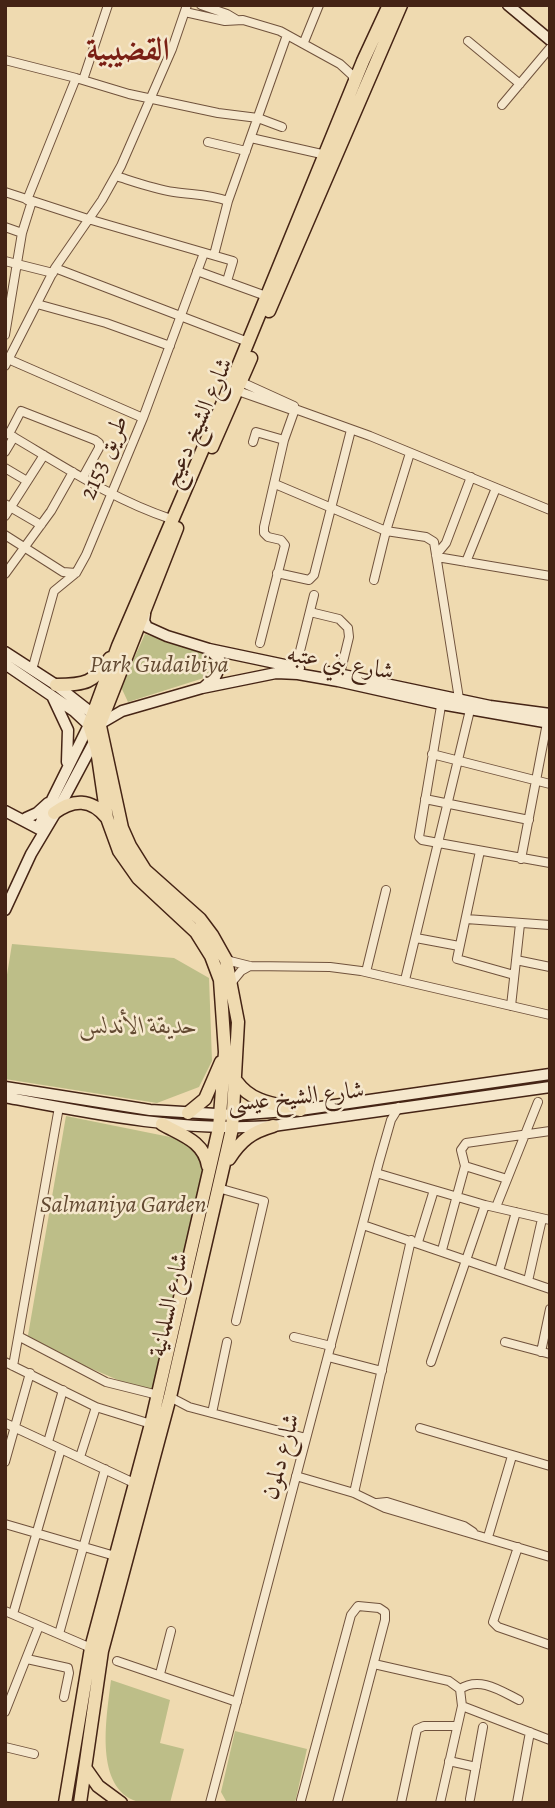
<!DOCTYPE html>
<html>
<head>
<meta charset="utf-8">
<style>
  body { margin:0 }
  #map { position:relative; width:555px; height:1808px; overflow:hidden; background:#efdab0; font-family:Alegreya,serif }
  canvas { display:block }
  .frame { position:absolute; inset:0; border:7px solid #452415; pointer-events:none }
</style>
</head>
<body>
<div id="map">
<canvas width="555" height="1808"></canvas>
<div class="frame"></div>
</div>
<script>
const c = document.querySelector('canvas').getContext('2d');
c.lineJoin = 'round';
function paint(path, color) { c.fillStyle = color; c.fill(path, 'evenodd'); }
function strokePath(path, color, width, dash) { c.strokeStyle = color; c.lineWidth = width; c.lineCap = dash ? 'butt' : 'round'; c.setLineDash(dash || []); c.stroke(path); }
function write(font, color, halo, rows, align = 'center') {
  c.font = font + ' Alegreya,Amiri,serif'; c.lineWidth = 5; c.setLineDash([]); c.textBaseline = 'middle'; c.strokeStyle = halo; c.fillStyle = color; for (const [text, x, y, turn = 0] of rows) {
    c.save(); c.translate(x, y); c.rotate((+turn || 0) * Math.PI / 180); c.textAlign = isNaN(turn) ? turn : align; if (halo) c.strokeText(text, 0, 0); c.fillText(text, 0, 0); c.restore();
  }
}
const green = new Path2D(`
  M145,634L216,658V669L207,677L128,702L121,687Z
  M12,944L174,958L209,978L212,1061L199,1087L157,1103L5,1079V987Z
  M66,1116L180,1139L201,1154L203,1172L153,1395L27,1341Z
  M111,1680L170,1700L160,1743L184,1749L170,1803C159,1803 144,1805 133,1800C94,1783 107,1714 111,1680Z
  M235,1731L307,1749L295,1803L226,1801L221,1792Z`);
const street = new Path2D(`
  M201,5L227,14L237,20
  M185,12L225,21L243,20L280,31L340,64L352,75L354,81
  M468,41L520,84
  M304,42L319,5
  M5,60L76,78L129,94L218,113L258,118L282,127
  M83,80L108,5
  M502,105L550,48
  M251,138L326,155
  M208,142L246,151
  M116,176C135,182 154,189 174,192C194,195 208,194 228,201
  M5,192L88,219L233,261L227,281
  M27,200L76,78
  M5,227L22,233
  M214,255L228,201L287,35
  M5,261L53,273
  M55,268L248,342
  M197,271L266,296
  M37,304L106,323L170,346
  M5,335L22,233L32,201
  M8,359L143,418
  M5,366L55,268L102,200L121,166L172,49L187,5
  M239,381L294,406
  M235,387L238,391L292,410L295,409L370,436L550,510
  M5,432C60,464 111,499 171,519
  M9,434L21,411L95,440L99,443V448L83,477
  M253,442L256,432L284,440
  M5,452L14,437
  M5,468L27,481
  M275,484L386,531L426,537L434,542L460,705
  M5,504L41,525
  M5,516L44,455
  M5,535L63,572L76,573
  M436,555L446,543L471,477
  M437,557L550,576
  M466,562L496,488
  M277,573L309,580L314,575L351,430
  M5,574L51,511L73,472
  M374,580L386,531L410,453
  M310,612L339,619L348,628L349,637L339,678
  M260,643L285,545L281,540L268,537L264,533V527L284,440L295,409
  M299,655L314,595
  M32,670L54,591L76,573L86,555L143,418L204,253
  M442,700L419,837L422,840L550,863
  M432,754L550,784
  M425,799L529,820
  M480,851L457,959L514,975
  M521,859L547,723
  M466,919L550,925
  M416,938L459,946
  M226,960L250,966L330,967L361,971L550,1015
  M516,960L550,967
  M366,972L386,890
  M405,980L470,710
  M232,982L241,971L250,966
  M511,1006L520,924
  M465,1166L507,1179
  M376,1173L485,1205L550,1220
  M218,1188L264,1201L236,1321
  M496,1207L538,1102
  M363,1225L550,1289
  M418,1242L434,1190
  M442,1250L465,1166L461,1150L466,1143L550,1131
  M499,1271L516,1212
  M528,1281L542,1219
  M20,1337L106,1382L158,1395
  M294,1337L331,1346
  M505,1342L550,1354
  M541,1352L550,1309
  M328,1357L382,1371
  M5,1362L96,1407L151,1424
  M431,1362L485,1205
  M13,1366L59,1107
  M170,1397L189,1407L306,1438
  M212,1413L227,1342
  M5,1423L134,1483
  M420,1428L550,1466
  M48,1442L63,1390
  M80,1457L96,1407
  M5,1462L30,1373
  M296,1476L354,1493L385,1508L550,1557
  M354,1493L411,1240
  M377,1503L387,1502L464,1526L473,1532
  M5,1524L115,1556
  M488,1537L512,1456
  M518,1547L493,1622L498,1627L550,1645
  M5,1611L91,1648
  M13,1614L61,1449
  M59,1634L105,1469
  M27,1659L68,1668L69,1673L64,1697
  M117,1661L237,1702
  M374,1664L449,1681L460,1689L462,1706L440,1803
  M160,1674L171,1631
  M460,1689C480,1676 501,1691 519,1700
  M462,1706L550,1740
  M5,1712L39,1626
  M5,1747L34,1754
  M449,1761L476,1767
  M470,1799L483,1727
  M301,1800L351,1615L358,1606L379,1608L385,1612V1620L337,1803
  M210,1803L379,1162L391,1120L399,1107
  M401,1803L417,1729L424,1726H457
  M517,1803L530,1732`);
const secondary = new Path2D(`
  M508,5L550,40
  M145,614L144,621L147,627L167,636L209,649L299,668
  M5,652L56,685L93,714
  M5,664L74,711L89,725
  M329,672L490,706L550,714
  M204,687L215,677L221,665L219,659L210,650
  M53,698L68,730L67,762
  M98,725L122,711L202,688L276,673L298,674L338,681L441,704L550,723
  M5,811L43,831
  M26,818L37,813L48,803
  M39,826L89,725
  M5,910L31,854L62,802L95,740
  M5,1087L150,1110L233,1115L300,1110L550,1074
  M5,1097C94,1114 182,1132 273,1126L550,1087`);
const primary = new Path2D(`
  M269,311L401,5
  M212,447L251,358
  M56,685C85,685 94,683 110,658
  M98,729L177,528
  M54,813C73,799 91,798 107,818
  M237,1082C252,1103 276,1104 300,1110
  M188,1113L205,1099L221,1062
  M162,1124C181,1135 204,1141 208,1166
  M229,1159C241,1140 252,1132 273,1126
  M86,1769L98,1786L121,1803
  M65,1803L91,1648L151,1424L219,1128L225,1052L220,980L211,956L196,932L138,878L119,851L107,818L97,750L89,725L118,646L230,386L363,61L389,5
  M80,1803L102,1651L170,1397L232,1129L238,1022L226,960L212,935L200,919L145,870L130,846L122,828L100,726L93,714`);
const streetNames = [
  ["شارع الشيخ دعيج",199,423,-66],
  ["طريق 2153",105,458,-67],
  ["شارع بني عتبه",340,664,10],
  ["شارع الشيخ عيسى",296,1098,-6],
  ["شارع السلمانية",170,1305,-77],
  ["شارع دلمون",282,1457,-75]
];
const parkNames = [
  ["Park Gudaibiya",159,666],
  ["حديقة الأندلس",138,1027],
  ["Salmaniya Garden",123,1206]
];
const districtNames = [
  ["القضيبية",128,52]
];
paint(green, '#bdbe88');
strokePath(street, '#70523c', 10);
strokePath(secondary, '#452415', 13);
strokePath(primary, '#452415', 15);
strokePath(street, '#f5e7cc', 8);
strokePath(secondary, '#f5e7cc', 10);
strokePath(primary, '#efdab0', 12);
write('24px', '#452415', '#f5e7cc', streetNames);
write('italic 24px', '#634a32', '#f5e7cc', parkNames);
write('bold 32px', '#7a1f14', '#f5e7cc', districtNames);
</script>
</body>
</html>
